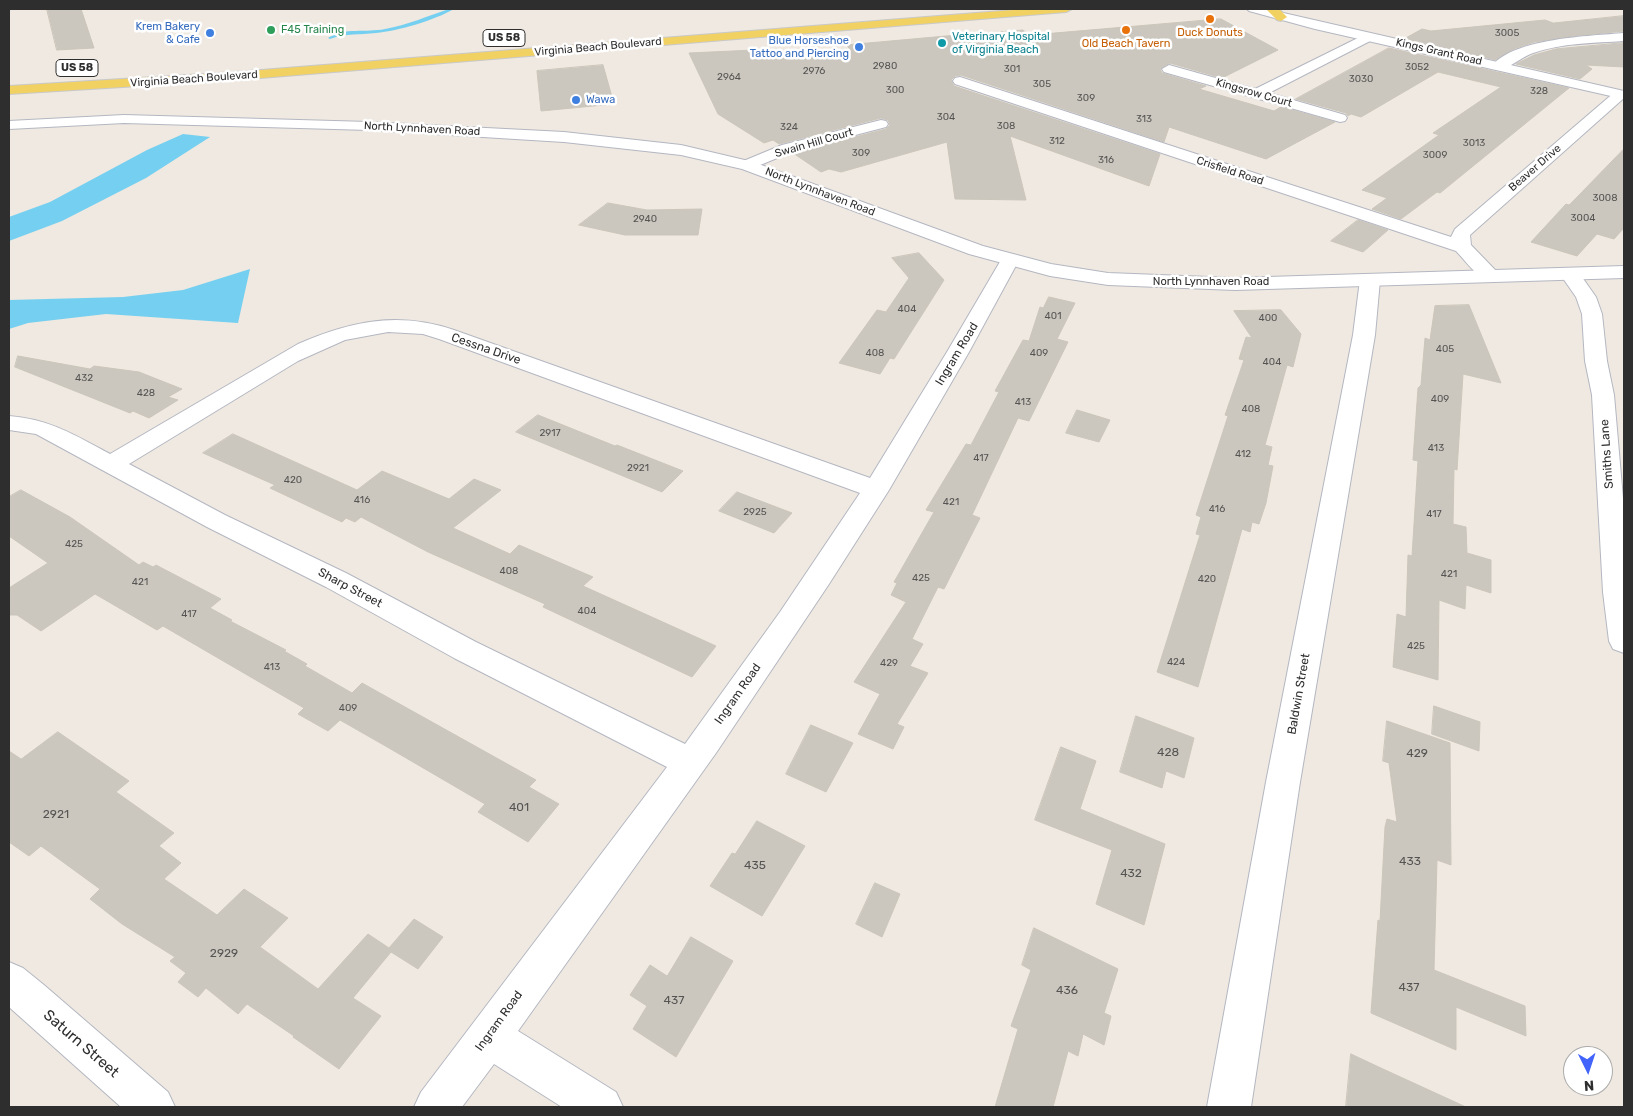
<!DOCTYPE html>
<html>
<head>
<meta charset="utf-8">
<style>
  body { margin:0 }
  #map { position:relative; width:1633px; height:1116px; overflow:hidden; background:#efe9e1; font-family:Rubik,sans-serif }
  canvas { display:block }
  .frame { position:absolute; inset:0; border:10px solid #2e2e2e; pointer-events:none }
  .north { position:absolute; left:1563px; top:1046px; width:50px; height:50px; box-sizing:border-box; background:#fff; border:1px solid #ababab; border-radius:50%; rotate:176deg; font-size:14px; font-weight:700; line-height:20px; text-align:center; color:#2e2e2e }
  .north::after { content:''; display:block; margin:auto; width:18px; height:22px; background:#4264fb; clip-path:polygon(50% 0,100% 100%,50% 72%,0 100%) }
</style>
</head>
<body>
<div id="map">
<canvas width="1633" height="1116"></canvas>
<div class="frame"></div>
<div class="north">N</div>
</div>
<script>
const c = document.querySelector('canvas').getContext('2d');
c.lineJoin = 'round';
function paint(path, color) { c.fillStyle = color; c.fill(path, 'evenodd'); }
function strokePath(path, color, width, dash) { c.strokeStyle = color; c.lineWidth = width; c.lineCap = dash ? 'butt' : 'round'; c.setLineDash(dash || []); c.stroke(path); }
function write(font, color, halo, rows, align = 'center') {
  c.font = font + ' Rubik,sans-serif'; c.lineWidth = 5; c.setLineDash([]); c.textBaseline = 'middle'; c.strokeStyle = halo; c.fillStyle = color; for (const [text, x, y, turn = 0] of rows) {
    c.save(); c.translate(x, y); c.rotate((+turn || 0) * Math.PI / 180); c.textAlign = isNaN(turn) ? turn : align; if (halo) c.strokeText(text, 0, 0); c.fillText(text, 0, 0); c.restore();
  }
}
const water = new Path2D(`
  M183,134L210,137L146,178L62,221L9,241V217L50,202L147,150Z
  M250,269L238,323L106,314L28,323L9,329V300L123,297L183,290Z`);
const stream = new Path2D(`
  M449,9H454C435,20 398,31 376,33C359,35 347,33 330,39L328,38C344,27 366,33 385,29C407,25 428,16 449,9Z`);
const building = new Path2D(`
  M47,9H81L94,48L57,50Z
  M1624,16V31L1573,36L1534,42L1516,48L1496,60L1404,39L1422,29L1431,31L1545,20L1553,23Z
  M1221,19L1278,50L1222,78L1170,63L1160,69L1162,73L1206,86L1199,89L1274,111L1281,107L1335,122L1266,159L1169,127L1164,142L961,75L955,76L951,80L954,86L1160,154L1149,186L1010,136L1026,200L955,199L947,142L841,172L829,169L821,172L793,153L886,129L890,125L888,120L881,118L779,144L773,140L764,143L718,114L689,53L754,50L758,57L850,49L846,45L946,36L1023,30L1029,35Z
  M1624,43V67L1586,65L1592,69L1580,79L1516,64L1534,55L1556,49Z
  M1389,48L1569,88L1440,193L1437,192L1401,219L1372,209L1387,198L1362,190L1439,135L1433,133L1501,87L1438,72L1361,117L1351,114L1348,116L1346,113L1296,99Z
  M603,65L614,104L541,111L537,71Z
  M1624,149V228L1614,239L1597,234L1577,256L1531,242L1566,204L1569,205Z
  M608,203L647,210L702,209L698,235H625L579,225Z
  M1358,220L1388,230L1363,252L1331,241Z
  M919,253L944,280L894,359L890,358L880,374L839,363L877,310L886,312L909,278L892,258Z
  M1049,297L1075,303L1057,339L1068,342L1029,421L1018,418L972,515L980,518L944,589L938,587L912,639L923,644L910,666L928,673L897,724L904,727L893,749L858,734L880,694L854,682L906,602L891,595L897,583L894,582L934,512L926,510L966,444L971,445L999,392L995,391L1023,340L1029,341L1040,307L1043,308Z
  M1469,305L1501,383L1463,374L1457,470L1454,469L1453,524L1466,527L1467,553L1491,560V593L1466,585L1465,609L1439,600L1438,680L1393,667L1397,614L1406,617L1408,555L1412,556L1418,461L1413,460L1418,388L1421,385L1425,338L1430,340L1435,306Z
  M1281,310L1301,334L1293,367L1287,365L1265,445L1272,447L1268,465L1273,466L1266,503L1259,524L1252,522L1250,532L1242,529L1198,687L1157,672L1200,535L1196,534L1201,517L1196,515L1228,416L1225,415L1244,360L1239,359L1246,337L1252,338L1234,311Z
  M18,356L90,369L94,366L139,372L182,389L168,397L178,400L149,418L133,411L130,413L15,367Z
  M1077,410L1110,420L1099,442L1066,433Z
  M538,415L615,446L617,445L683,471L662,492L516,432Z
  M233,434L357,490L382,471L449,499L474,479L501,490L453,528L510,554L519,545L593,577L583,586L716,646L692,677L543,607L545,604L428,552L361,517L355,522L346,518L342,522L270,488L275,485L203,453Z
  M21,490L70,517L139,565L143,562L153,567L156,565L221,599L210,608L232,620L230,621L286,650L284,651L307,664L305,666L352,693L362,683L536,780L529,787L559,804L528,842L478,812L485,804L389,748L340,720L328,731L298,714L304,708L163,626L157,630L95,594L41,631L17,615H9V588L48,563L9,536V497Z
  M737,492L792,513L774,533L719,511Z
  M1434,706L1480,722L1479,751L1432,734Z
  M1136,716L1194,738L1184,778L1166,771L1162,788L1120,772Z
  M1387,721L1450,743L1451,865L1437,860L1434,970L1525,1006L1526,1036L1456,1007V1050L1371,1013L1378,920L1380,921L1385,827L1387,819L1397,822L1389,763L1383,761Z
  M811,725L853,743L826,792L786,774Z
  M58,732L129,781L116,792L174,833L159,846L181,863L164,879L217,915L244,889L288,918L260,947L318,989L368,934L389,948L414,919L443,937L418,969L391,952L353,998L381,1016L339,1069L293,1037L294,1036L247,1004L238,1014L206,988L198,997L178,982L186,973L170,961L175,957L122,924L90,899L100,889L41,846L29,856L9,842V751L21,759Z
  M1061,747L1096,761L1080,809L1165,844L1144,925L1096,904L1112,850L1035,820Z
  M757,821L805,846L762,916L710,886L732,853L735,854Z
  M875,883L900,894L882,937L856,924Z
  M1034,928L1118,969L1104,1013L1111,1016L1104,1045L1083,1034L1078,1056L1068,1051L1053,1107H995L1018,1029L1011,1026L1031,970L1022,965Z
  M691,937L733,961L676,1057L633,1029L647,1006L630,995L650,965L667,976Z
  M1351,1054L1383,1069L1466,1107H1346Z`);
const minor = new Path2D(`
  M1368,33L1374,37L1372,40L1269,93L1345,115L1347,118L1345,121L1340,122L1164,72L1162,69L1169,65L1255,89Z
  M1624,33V41C1594,43 1562,43 1533,53C1521,57 1506,72 1494,69L1492,66C1514,38 1590,36 1624,33Z
  M960,77L1451,237L1455,229L1616,91H1624V98L1470,235L1471,245L1501,276L1498,280C1480,284 1468,263 1456,251L955,84L953,81L955,78Z
  M881,120L886,121L888,124L886,127L794,151L753,168H741L739,165L741,162L782,145Z
  M1010,254L1017,256L1019,260L969,352L889,490L829,584L716,753L518,1031L616,1092L623,1107H562L494,1064L462,1107H414L421,1092L667,767L454,658L326,587L207,527L36,434L9,430V416C49,419 75,435 110,454L298,344C351,321 398,311 454,330L870,478L947,352L1001,260L1003,256ZM388,332L423,334L439,339L860,493L780,612L685,744L476,642L346,573L225,515L129,464L298,361L345,340Z
  M1570,268L1577,270L1596,297L1602,314L1607,361L1614,395L1624,510V653L1613,649L1609,641L1603,592L1592,395L1585,361L1582,314L1576,297L1560,274L1563,270Z
  M1370,274L1377,276L1380,280L1375,335L1300,782L1251,1107H1207L1266,782L1353,335L1360,280L1363,276Z
  M9,962L23,968L44,985L168,1092L175,1107H121L9,1007Z`);
const tertiary = new Path2D(`
  M1247,9H1266L1624,91V99L1315,29L1249,11Z
  M124,115L369,122L564,132L681,145L753,162L983,246L1051,264L1108,273L1235,278L1624,266V278L1235,290L1108,285L1050,276L969,254L742,169L681,155L564,142L369,130L124,123L9,129V121Z`);
const primary = new Path2D(`
  M1026,9H1072L1066,12L236,80L9,94V86L236,72Z
  M1266,9H1279L1287,17L1281,21L1277,20Z`);
const markers = [
  [1210,19,5,"#e8710a"],
  [271,30,5,"#2e9e5b"],
  [1126,30,5,"#e8710a"],
  [210,33,5,"#3f7fe0"],
  [942,43,5,"#0f9aa8"],
  [859,47,5,"#3f7fe0"],
  [576,100,5,"#3f7fe0"]
];
const numberNames = [
  ["3005",1507,33],
  ["2980",885,66],
  ["3052",1417,67],
  ["301",1012,69],
  ["2976",814,71],
  ["2964",729,77],
  ["3030",1361,79],
  ["305",1042,84],
  ["300",895,90],
  ["328",1539,91],
  ["309",1086,98],
  ["304",946,117],
  ["313",1144,119],
  ["308",1006,126],
  ["324",789,127],
  ["312",1057,141],
  ["3013",1474,143],
  ["309",861,153],
  ["3009",1435,155],
  ["316",1106,160],
  ["3008",1605,198],
  ["3004",1583,218],
  ["2940",645,219],
  ["404",907,309],
  ["401",1053,316],
  ["400",1268,318],
  ["405",1445,349],
  ["408",875,353],
  ["409",1039,353],
  ["404",1272,362],
  ["432",84,378],
  ["428",146,393],
  ["409",1440,399],
  ["413",1023,402],
  ["408",1251,409],
  ["2917",550,433],
  ["413",1436,448],
  ["412",1243,454],
  ["417",981,458],
  ["2921",638,468],
  ["420",293,480],
  ["416",362,500],
  ["421",951,502],
  ["416",1217,509],
  ["2925",755,512],
  ["417",1434,514],
  ["425",74,544],
  ["408",509,571],
  ["421",1449,574],
  ["425",921,578],
  ["420",1207,579],
  ["421",140,582],
  ["404",587,611],
  ["417",189,614],
  ["425",1416,646],
  ["424",1176,662],
  ["429",889,663],
  ["413",272,667],
  ["409",348,708]
];
const farShopnames = [
  ["Krem Bakery",200,27],
  ["& Cafe",200,40],
  ["Blue Horseshoe",849,41],
  ["Tattoo and Piercing",849,54],
  ["Wawa",586,100,"left"]
];
const farLeisurenames = [
  ["F45 Training",281,30]
];
const farFoodnames = [
  ["Duck Donuts",1210,33],
  ["Old Beach Tavern",1126,44]
];
const farCulturenames = [
  ["Veterinary Hospital",952,37],
  ["of Virginia Beach",952,50]
];
const shields = [
  [504,38,42],
  [77,68,42]
];
const shieldNames = [
  ["US 58",504,38],
  ["US 58",77,68]
];
const farStreetnames = [
  ["Virginia Beach Boulevard",598,47,-5],
  ["Kings Grant Road",1439,52,13],
  ["Virginia Beach Boulevard",194,79,-4],
  ["Kingsrow Court",1254,93,16],
  ["North Lynnhaven Road",422,129,3],
  ["Swain Hill Court",814,143,-16],
  ["Beaver Drive",1535,168,-41],
  ["Crisfield Road",1230,171,18],
  ["North Lynnhaven Road",820,192,21],
  ["North Lynnhaven Road",1211,282]
];
const streetNames = [
  ["Cessna Drive",486,349,19],
  ["Ingram Road",957,354,-59],
  ["Smiths Lane",1607,454,-94],
  ["Sharp Street",350,588,28],
  ["Ingram Road",738,694,-55],
  ["Baldwin Street",1299,694,-80],
  ["Ingram Road",499,1021,-54]
];
const nearNumbernames = [
  ["428",1168,753],
  ["429",1417,754],
  ["401",519,808],
  ["2921",56,815],
  ["433",1410,862],
  ["435",755,866],
  ["432",1131,874],
  ["2929",224,954],
  ["437",1409,988],
  ["436",1067,991],
  ["437",674,1001]
];
const nearStreetnames = [
  ["Saturn Street",81,1044,41]
];
paint(water, '#75cff0');
paint(stream, '#75cff0');
paint(building, '#cbc7bf');
strokePath(building, '#cbc5ba', 1);
strokePath(minor, '#b4b7c1', 2);
strokePath(tertiary, '#b4b7c1', 2);
strokePath(primary, '#c9c9c9', 2);
paint(minor, '#fff');
paint(tertiary, '#fff');
paint(primary, '#f2d163');
for (const [x, y, r, color] of markers) { const dot = new Path2D(); dot.arc(x, y, r, 0, 2 * Math.PI); c.fillStyle = color; c.fill(dot); strokePath(dot, '#fff', 2); }
write('10px', '#555452', null, numberNames);
write('11px', '#366cbe', '#fff', farShopnames, 'right');
write('11px', '#27864d', '#fff', farLeisurenames, 'left');
write('11px', '#c56008', '#fff', farFoodnames);
write('11px', '#0d838f', '#fff', farCulturenames, 'left');
for (const [x, y, w] of shields) { const box = new Path2D(); box.roundRect(x - w / 2, y - 8.5, w, 17, 4); c.fillStyle = '#fff'; c.fill(box); strokePath(box, '#2e2e2e', 1); }
write('bold 11px', '#2e2e2e', null, shieldNames);
write('11px', '#2e2e2e', '#fff', farStreetnames);
write('12px', '#2e2e2e', '#fff', streetNames);
write('12px', '#555452', null, nearNumbernames);
write('15px', '#2e2e2e', '#fff', nearStreetnames);
</script>
</body>
</html>
